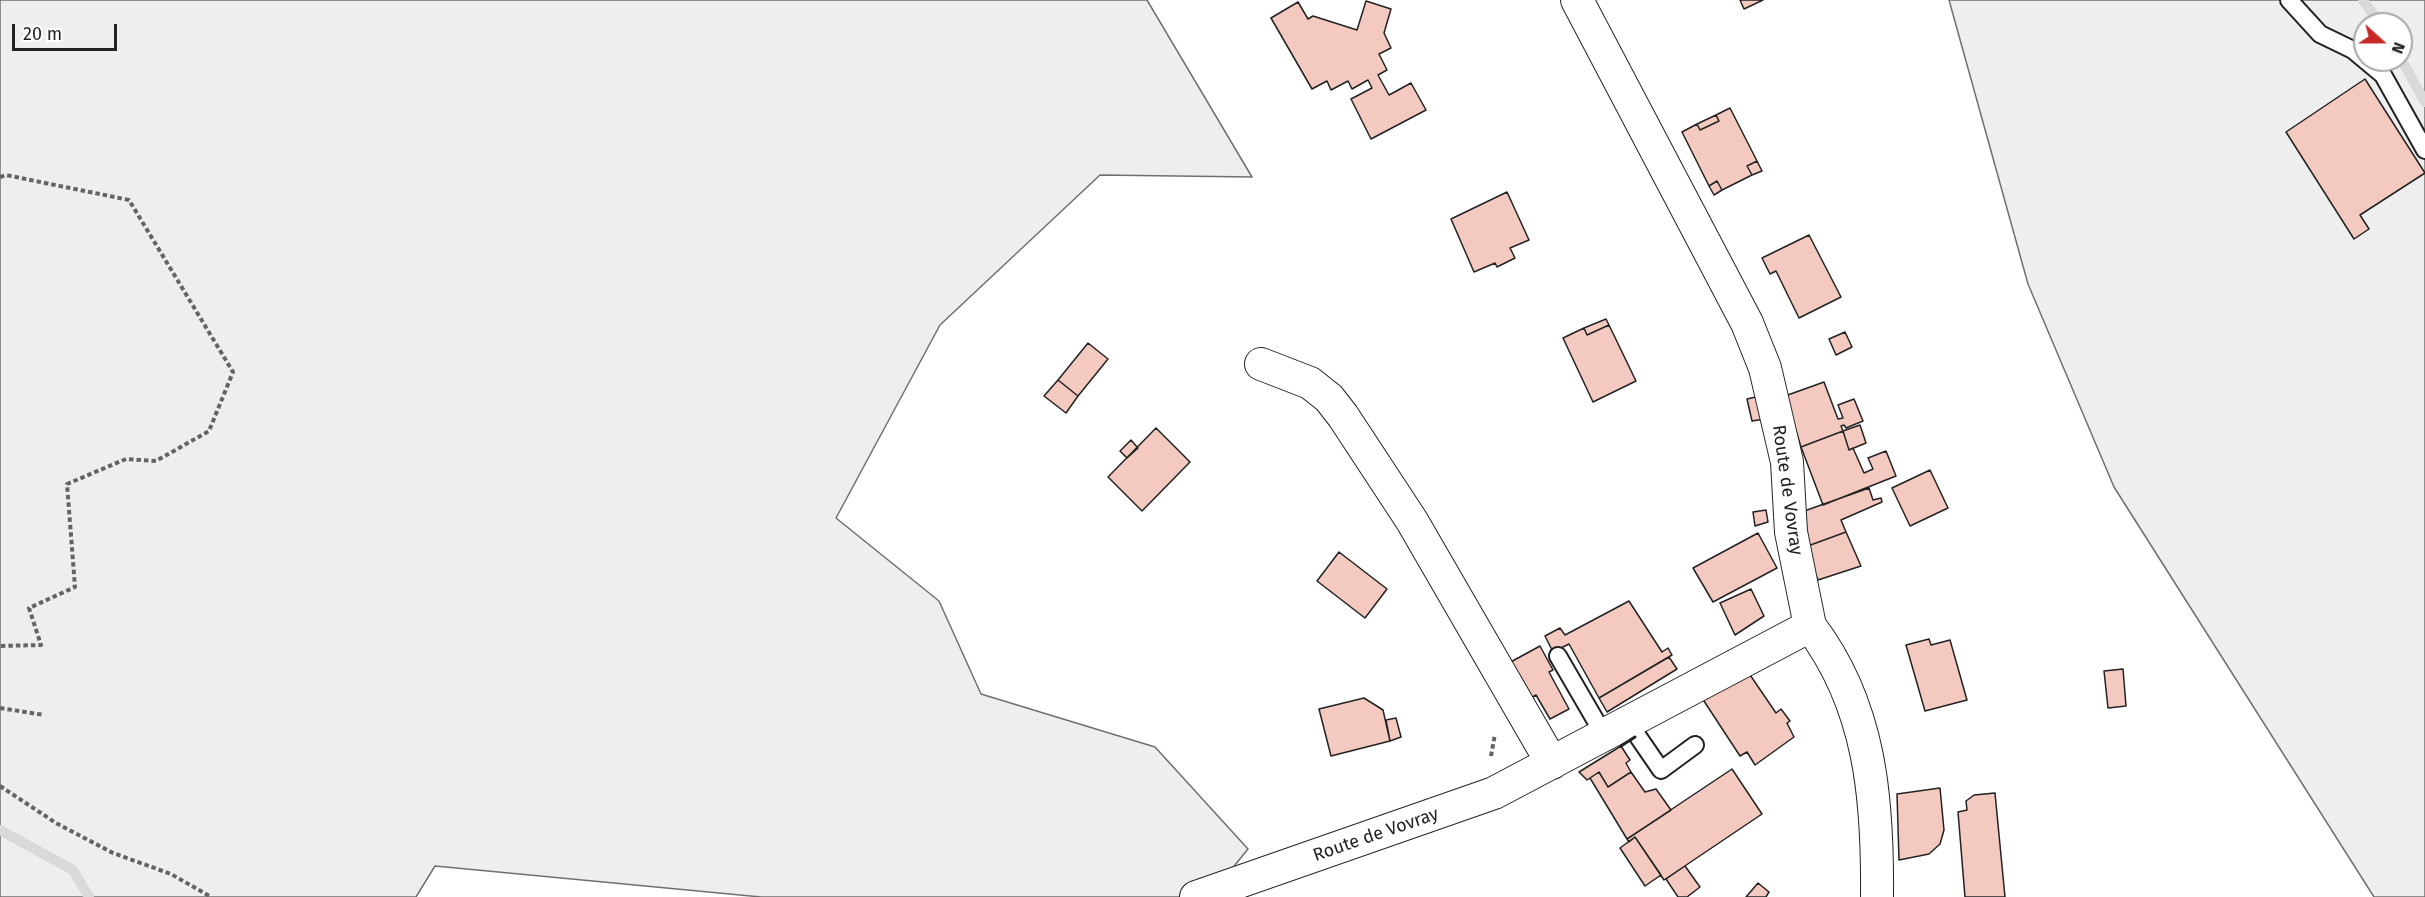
<!DOCTYPE html>
<html>
<head>
<meta charset="utf-8">
<style>
  body { margin:0 }
  #map { position:relative; width:2425px; height:897px; overflow:hidden; background:#fff; font-family:"Fira Sans",sans-serif }
  canvas { display:block }
  .north { position:absolute; left:2353px; top:12px; width:60px; height:60px; box-sizing:border-box; background:#fff; border:2px solid #a7a7a7; border-radius:50%; rotate:111deg; font-size:16px; font-weight:700; line-height:24px; text-align:center; color:#222 }
  .north::after { content:''; display:block; margin:auto; width:21px; height:27px; background:#c62828; clip-path:polygon(50% 0,100% 100%,50% 72%,0 100%) }
  .scale { position:absolute; left:12px; top:24px; width:105px; height:27px; box-sizing:border-box; border:3px solid #222; border-top:0; padding-left:8px; font-size:18px; line-height:21px; white-space:nowrap; color:#222; -webkit-text-stroke:4px #fff; paint-order:stroke }
</style>
</head>
<body>
<div id="map">
<canvas width="2425" height="897"></canvas>
<div class="north">N</div>
<div class="scale">20 m</div>
</div>
<script>
const c = document.querySelector('canvas').getContext('2d');
c.lineJoin = 'round';
function paint(path, color) { c.fillStyle = color; c.fill(path, 'evenodd'); }
function strokePath(path, color, width, dash) { c.strokeStyle = color; c.lineWidth = width; c.lineCap = dash ? 'butt' : 'round'; c.setLineDash(dash || []); c.stroke(path); }
function write(font, color, halo, rows, align = 'center') {
  c.font = font + ' "Fira Sans",sans-serif'; c.lineWidth = 4.5; c.setLineDash([]); c.textBaseline = 'middle'; c.strokeStyle = halo; c.fillStyle = color; for (const [text, x, y, turn = 0] of rows) {
    c.save(); c.translate(x, y); c.rotate((+turn || 0) * Math.PI / 180); c.textAlign = isNaN(turn) ? turn : align; if (halo) c.strokeText(text, 0, 0); c.fillText(text, 0, 0); c.restore();
  }
}
const green = new Path2D(`
  M0,0H1147L1252,177L1100,175L940,325L836,518L939,601L981,694L1155,747L1248,849L1209,897H761L435,866L416,897H0Z
  M1949,0H2425V897H2374L2114,487L2028,284ZM2365,24H2401V60H2365Z`);
const stream = new Path2D(`
  M2363,0L2380,24
  M2401,59L2425,102
  M0,830L73,870L89,897`);
const building = new Path2D(`
  M1740,0H1763L1744,9Z
  M1366,1L1391,9L1384,33L1391,48L1379,54L1387,70L1378,75L1389,95L1411,83L1426,110L1371,139L1351,99L1372,88L1368,80L1352,89L1348,81L1331,90L1327,81L1312,89L1271,18L1298,2L1308,19L1313,16L1357,30Z
  M2365,79L2425,173L2360,215L2369,229L2354,239L2286,132Z
  M1730,108L1757,161L1747,166L1752,175L1722,190L1717,181L1709,186L1682,132L1697,124L1700,130L1719,121L1716,115Z
  M1716,115L1719,121L1700,130L1697,124Z
  M1757,161L1762,171L1752,175L1747,166Z
  M1717,181L1722,190L1714,195L1709,186Z
  M1507,192L1529,240L1510,248L1515,258L1497,267L1495,263L1474,272L1451,219Z
  M1809,235L1841,297L1799,318L1776,271L1770,274L1762,258Z
  M1606,319L1609,325L1587,335L1584,328Z
  M1609,325L1636,381L1593,402L1563,338L1584,328L1587,335Z
  M1845,332L1852,347L1836,355L1829,339Z
  M1088,343L1108,359L1078,396L1058,380Z
  M1058,380L1078,396L1066,413L1044,396Z
  M1824,382L1838,419L1843,418L1838,405L1854,399L1863,421L1846,428L1844,425L1841,426L1843,431L1801,447L1785,396Z
  M1760,396L1765,419L1752,421L1747,399Z
  M1860,425L1866,443L1849,450L1843,431Z
  M1156,428L1190,462L1142,511L1108,477Z
  M1843,431L1849,450L1853,448L1864,473L1873,469L1868,458L1886,451L1896,476L1823,505L1801,447Z
  M1131,440L1138,448L1127,458L1120,451Z
  M1930,470L1948,508L1910,526L1892,488Z
  M1869,488L1873,500L1881,498L1882,502L1841,520L1846,532L1805,547L1793,515Z
  M1766,510L1768,522L1755,526L1753,512Z
  M1846,532L1861,566L1818,580L1805,547Z
  M1758,533L1777,568L1713,602L1693,568Z
  M1339,552L1387,589L1365,618L1317,581Z
  M1751,589L1764,616L1735,635L1720,603Z
  M1629,601L1662,652L1668,648L1672,655L1599,698L1569,644L1553,652L1545,636L1560,628L1565,635Z
  M1929,639L1931,645L1950,640L1967,700L1925,711L1906,645Z
  M1540,646L1553,670L1549,672L1569,709L1550,719L1536,695L1531,698L1507,664Z
  M1669,657L1677,669L1607,712L1599,698Z
  M1744,666L1776,713L1781,709L1790,721L1787,723L1794,737L1755,765L1747,752L1740,756L1700,695Z
  M2123,669L2126,706L2108,708L2104,671Z
  M1364,698L1383,710L1390,741L1331,756L1319,709Z
  M1396,718L1401,737L1390,741L1386,720Z
  M1621,746L1630,760L1626,763L1631,772L1608,787L1599,772L1587,780L1579,772Z
  M1732,769L1762,814L1664,880L1635,837L1629,842L1627,839Z
  M1599,772L1608,787L1631,772L1645,792L1656,789L1671,810L1627,839L1590,778Z
  M1940,788L1944,830L1940,844L1929,854L1899,860L1897,794Z
  M1995,793L2005,897H1965L1958,812L1967,810L1966,801L1974,795Z
  M1635,837L1661,875L1645,886L1620,848Z
  M1685,866L1700,887L1687,897H1678L1666,879Z
  M1758,883L1769,892L1766,897H1746Z`);
const path = new Path2D(`
  M0,177L6,175L129,200L233,372L209,431L156,461L126,459L67,484L75,587L29,608L41,645L0,646
  M0,708L44,715
  M1491,756L1495,734
  M0,786L56,823L113,853L171,874L211,897`);
const service = new Path2D(`
  M2289,0L2320,34L2353,50L2383,75L2425,150
  M1558,656L1604,735
  M1628,722L1661,770L1695,745`);
const minor = new Path2D(`
  M1261,364L1310,383L1329,398L1343,416L1412,521L1552,763
  M1810,626C1871,706 1878,800 1877,897
  M1196,897L1494,793L1810,626L1791,532L1787,462L1765,368L1747,323L1577,0`);
const wall = new Path2D(`
  M1621,746L1635,737`);
const streetNames = [
  ["Route de Vovray",1787,490,82],
  ["Route de Vovray",1376,835,-19]
];
paint(green, '#eee');
strokePath(green, '#6f6f6f', 1.5);
strokePath(stream, '#d9d9d9', 10);
paint(building, '#f3c9c0');
strokePath(building, '#222', 1.5);
strokePath(service, '#222', 20);
strokePath(minor, '#222', 34);
strokePath(path, '#646464', 4, [4.5, 3]);
strokePath(service, '#fff', 16);
strokePath(minor, '#fff', 32);
strokePath(wall, '#222', 3);
write('18px', '#222', '#fff', streetNames);
</script>
</body>
</html>
